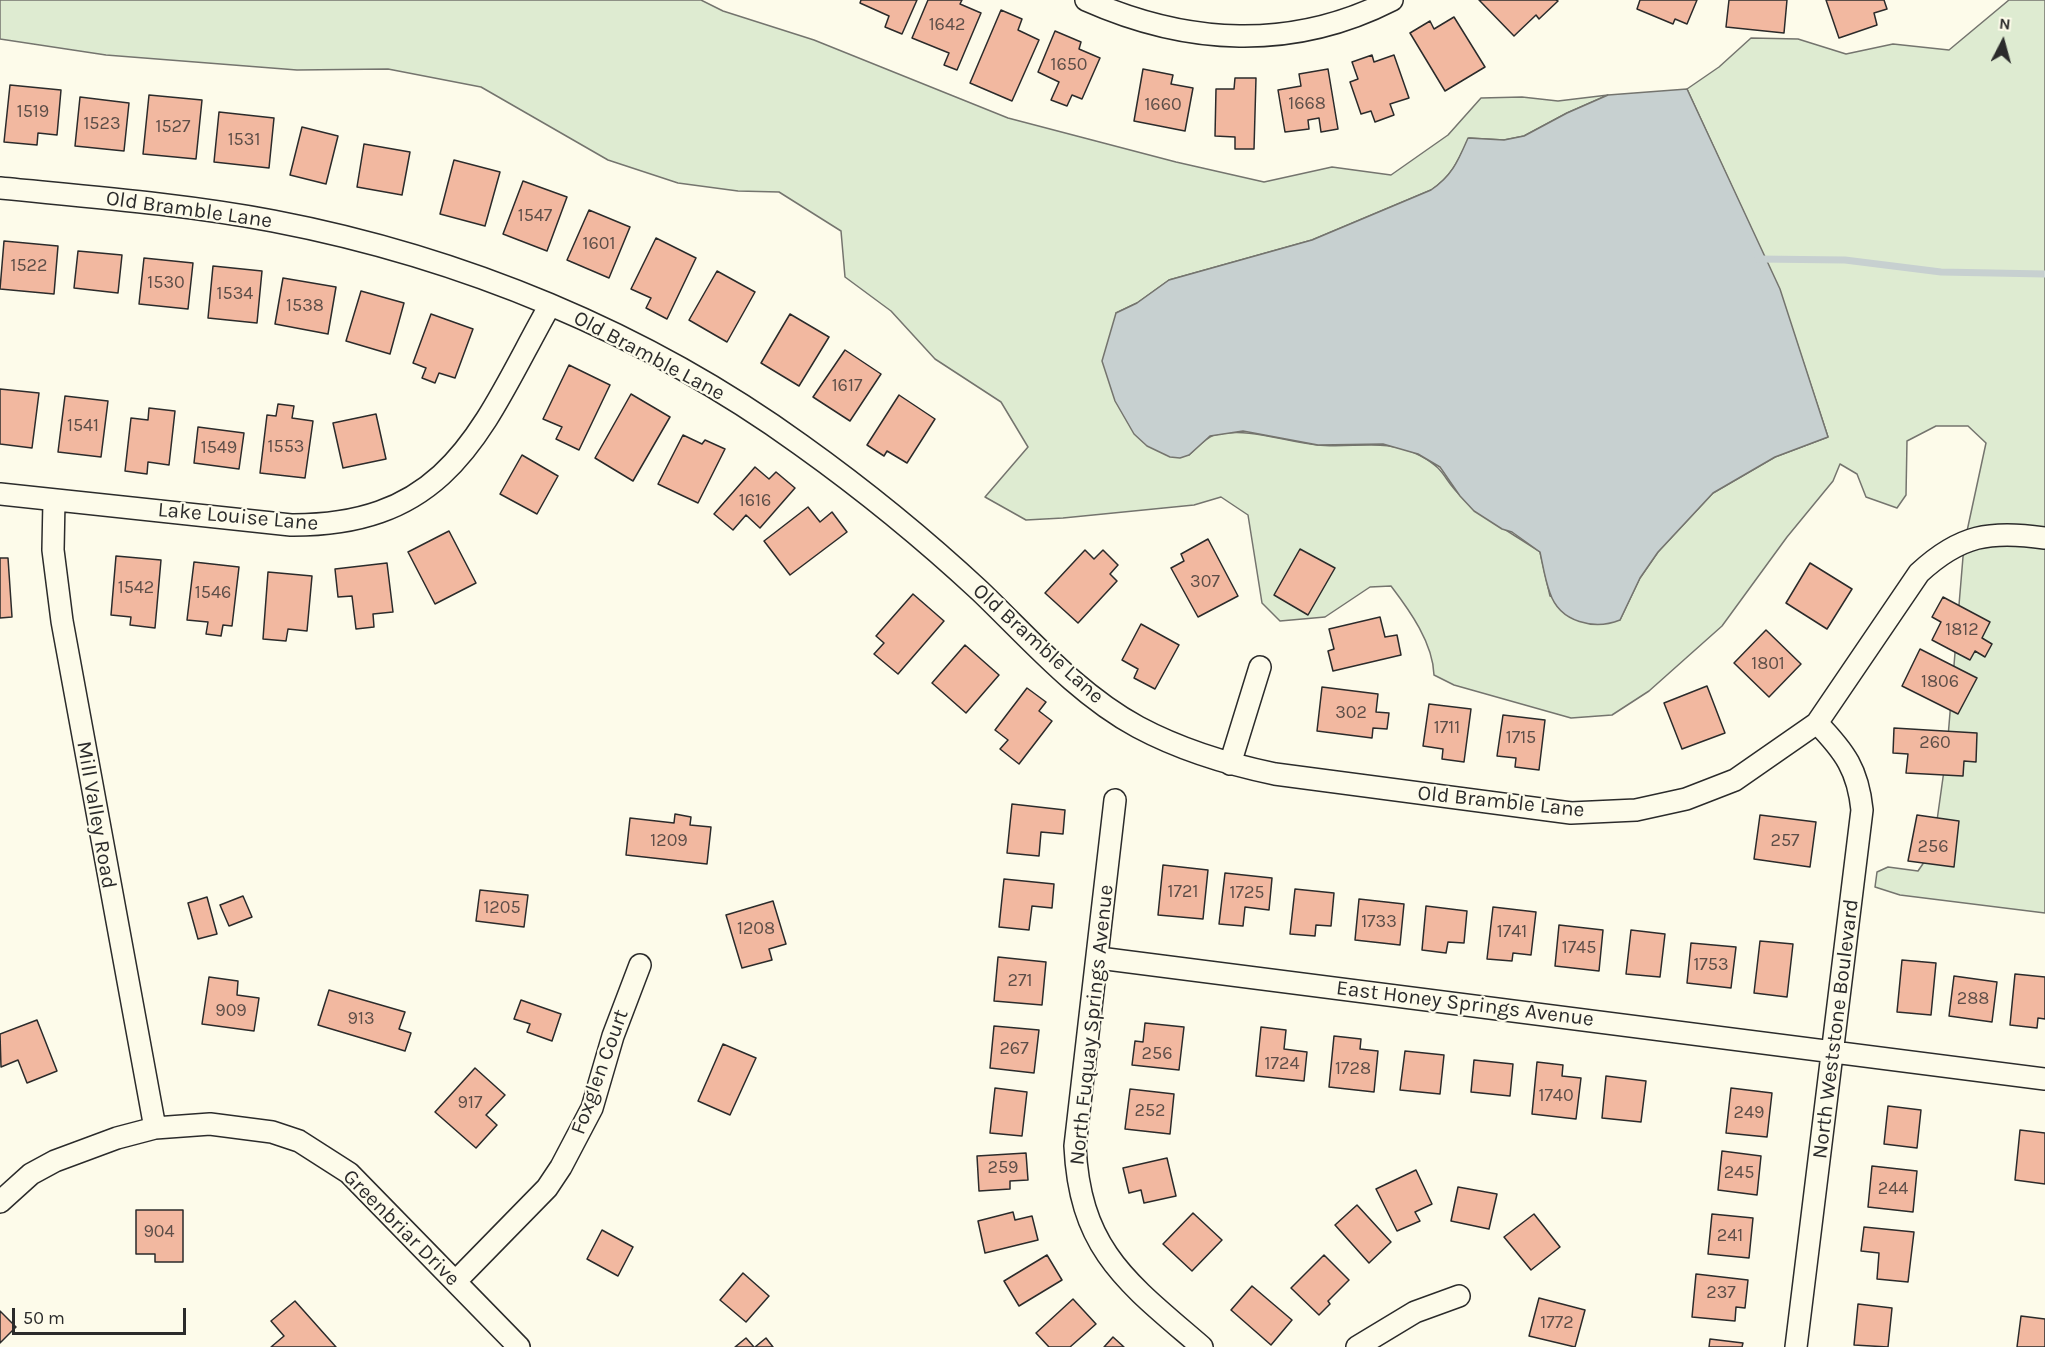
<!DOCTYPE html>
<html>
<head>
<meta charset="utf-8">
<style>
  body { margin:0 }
  #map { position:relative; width:2045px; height:1347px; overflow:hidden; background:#fdfbea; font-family:Karla,sans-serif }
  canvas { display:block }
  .north { position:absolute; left:1973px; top:12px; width:60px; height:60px; -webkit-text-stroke:4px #fdfbea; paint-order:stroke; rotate:6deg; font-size:16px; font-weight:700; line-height:24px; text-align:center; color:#2b2b2b }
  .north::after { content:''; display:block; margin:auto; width:21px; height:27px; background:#2b2b2b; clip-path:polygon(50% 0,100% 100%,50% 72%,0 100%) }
  .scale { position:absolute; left:12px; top:1308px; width:174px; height:27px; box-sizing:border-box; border:3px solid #2b2b2b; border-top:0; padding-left:8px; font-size:18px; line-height:21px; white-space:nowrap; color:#2b2b2b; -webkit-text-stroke:4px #fdfbea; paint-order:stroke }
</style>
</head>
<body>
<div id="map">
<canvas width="2045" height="1347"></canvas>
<div class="north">N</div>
<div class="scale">50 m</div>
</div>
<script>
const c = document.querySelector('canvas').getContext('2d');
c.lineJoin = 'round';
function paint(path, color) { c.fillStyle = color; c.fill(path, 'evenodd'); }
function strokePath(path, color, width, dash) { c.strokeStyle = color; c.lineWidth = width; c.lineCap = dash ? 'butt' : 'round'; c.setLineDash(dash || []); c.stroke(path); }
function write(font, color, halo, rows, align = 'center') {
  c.font = font + ' Karla,sans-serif'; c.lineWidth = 4.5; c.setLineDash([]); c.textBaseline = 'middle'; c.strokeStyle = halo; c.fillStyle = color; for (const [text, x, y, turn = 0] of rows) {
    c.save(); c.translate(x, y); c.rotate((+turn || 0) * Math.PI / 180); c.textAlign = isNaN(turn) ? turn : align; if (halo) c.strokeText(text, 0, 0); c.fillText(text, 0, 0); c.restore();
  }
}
const green = new Path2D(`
  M0,0H701L723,11L814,40L1008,118L1176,162L1264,182L1332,167L1391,175L1448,135L1481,98L1522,97L1558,101L1608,95L1567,113L1524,136L1504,140L1469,138C1458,161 1452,176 1431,190L1312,240L1169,280L1137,303L1116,313L1189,455C1196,449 1205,438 1214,435C1250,427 1281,441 1317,445C1353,449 1387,437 1421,456C1447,470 1443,480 1462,497C1485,520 1514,534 1540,552L1550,596L1620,620L1640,578L1658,552L1713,493L1775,457L1828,437L1779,289L1687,89L1719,67L1751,38L1798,39L1846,54L1893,44L1949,50L2009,0H2045V913L1900,895L1875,887L1877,872L1888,867L1918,871L1933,849L1947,749L1964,545L1986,443L1968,426H1936L1907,441L1906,495L1897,508L1866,497L1857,474L1840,464L1833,481L1787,537L1722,626L1649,691L1612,715L1571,718L1454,685L1434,675C1433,643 1410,611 1391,586L1370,587L1325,617L1280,621L1262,603L1248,515L1221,497L1194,505L1063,518L1026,520L985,497L1028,447L1001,402L935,359L891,311L845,277L841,231L779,192L738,191L678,183L608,160L481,87L388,69L297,70L106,55L0,39Z`);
const water = new Path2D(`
  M1687,89L1780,289L1828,437L1775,457L1713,493L1658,552L1640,578L1620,620C1595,630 1560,623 1550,593C1545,580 1543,566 1540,552L1512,532L1502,529L1474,511L1460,496L1440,467L1418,454L1383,444L1318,445L1243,431L1210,436L1189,455L1180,458L1170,457L1147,446L1134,434L1115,401L1102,361L1116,313L1137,303L1169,280L1312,240L1431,190C1452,176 1458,161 1468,138L1504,140L1524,136L1567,113L1608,95Z`);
const stream = new Path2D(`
  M1758,259L1845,260L1941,272L2045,274`);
const building = new Path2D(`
  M861,0H917L902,34L885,27L889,16L860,3Z
  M928,0H962L960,4L981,13L957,70L944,65L949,53L912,38Z
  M1479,0H1556L1558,1L1539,19L1536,15L1514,36Z
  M1640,0H1697L1687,24L1675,19L1673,24L1637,9Z
  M1729,0H1787L1784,33L1726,27Z
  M1826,0H1884L1887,9L1874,13L1877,25L1839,38Z
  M1001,10L1022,19L1018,30L1039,40L1012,101L970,83Z
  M1454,17L1485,67L1445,91L1410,33L1430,21L1434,29Z
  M1055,31L1081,42L1079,49L1100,58L1082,99L1072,95L1067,106L1051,100L1059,82L1038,72Z
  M1372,55L1374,62L1394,55L1409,98L1390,104L1394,115L1375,122L1371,111L1361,114L1350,82L1358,79L1352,62Z
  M1143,69L1173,75L1171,84L1193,88L1185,131L1134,121Z
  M1328,69L1338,129L1321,132L1319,118L1308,120L1309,129L1285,132L1278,90L1301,86L1299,74Z
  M1235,78H1256L1254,149H1235V137L1215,136L1216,89H1234Z
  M10,85L61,90L57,135L38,133L37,145L4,142Z
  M149,95L202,100L196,159L143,154Z
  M80,97L129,103L124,151L75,146Z
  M219,112L274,118L269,168L214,162Z
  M302,127L338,136L326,184L290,175Z
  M364,144L410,152L402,195L357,187Z
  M454,160L500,172L485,226L440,214Z
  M523,181L567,197L547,251L503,234Z
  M589,210L630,227L609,278L567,260Z
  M656,238L696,258L667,319L646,308L651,298L631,289Z
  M4,241L58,246L54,294L0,289Z
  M78,251L122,255L118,293L74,288Z
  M144,258L193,263L188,309L139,304Z
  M213,266L262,271L257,323L208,318Z
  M717,271L755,292L727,342L689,320Z
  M283,278L336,287L328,334L275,324Z
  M361,291L404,303L390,354L346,341Z
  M431,314L473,329L455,378L439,373L435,383L422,378L426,368L413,363Z
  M790,314L829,337L799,386L761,363Z
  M845,350L881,374L850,421L813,397Z
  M569,365L610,385L579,450L556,439L562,427L543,419Z
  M0,389L39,393L32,448L0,444Z
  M631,394L670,417L633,481L595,458Z
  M899,395L935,419L907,463L887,451L884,456L867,445Z
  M65,396L108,401L101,457L58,452Z
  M278,404L294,406L292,418L313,421L305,478L260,473L267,415L276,416Z
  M149,408L175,411L169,465L148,462L147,474L125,471L131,418L148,420Z
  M376,414L386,459L343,468L333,423Z
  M198,427L244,433L239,469L194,463Z
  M683,435L702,444L705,440L725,449L698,503L658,484Z
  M522,455L558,476L537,514L500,494Z
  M755,467L769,479L776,472L795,488L760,528L746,515L733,530L714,514Z
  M808,507L820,522L832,512L847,532L790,575L764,541Z
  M449,531L476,583L435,604L408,552Z
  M1208,539L1238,596L1198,617L1171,568L1184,561L1181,554Z
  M1300,549L1335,568L1308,615L1274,595Z
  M1085,550L1094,559L1103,550L1118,565L1110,574L1117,581L1078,623L1045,593Z
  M116,556L161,560L155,628L130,625L131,617L111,615Z
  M0,558H8L12,617L0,618Z
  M194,562L239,567L232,626L223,625L221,636L206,634L208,622L187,620Z
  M387,563L393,612L373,614L374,627L356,629L352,596L338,597L335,569Z
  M1810,563L1852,589L1827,629L1786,603Z
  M268,572L312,576L307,631L288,629L286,641L263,639Z
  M913,594L944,621L898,674L874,654L884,643L876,636Z
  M1943,597L1990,622L1982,638L1992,644L1985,657L1975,651L1970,660L1932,640L1941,622L1932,617Z
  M1380,617L1385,637L1397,635L1401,655L1333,671L1328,651L1334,649L1329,629Z
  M1141,624L1179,645L1155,689L1134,678L1138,669L1122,660Z
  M1766,630L1801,664L1769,697L1734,663Z
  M965,645L999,675L966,713L932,683Z
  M1920,649L1977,678L1958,714L1902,686Z
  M1707,686L1725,733L1682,749L1664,703Z
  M1322,687L1378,694L1376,712L1389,713L1387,729L1373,728L1372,738L1317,731Z
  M1027,688L1046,702L1039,711L1052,721L1019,764L1000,749L1008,740L995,730Z
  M1429,704L1471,709L1464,762L1442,759L1443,749L1423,746Z
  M1503,715L1545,720L1539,770L1515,767L1516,758L1497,756Z
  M1894,728L1977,733L1976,762L1964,761L1963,776L1906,773L1908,754L1893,753Z
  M1012,804L1065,810L1063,834L1041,832L1039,856L1007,853Z
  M675,814L691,817L690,825L711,827L707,864L626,855L630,818L674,823Z
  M1760,815L1816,822L1810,867L1754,859Z
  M1917,815L1959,821L1954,867L1908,861Z
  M1163,865L1208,870L1203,919L1158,915Z
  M1225,873L1272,878L1269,910L1245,907L1243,926L1219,924Z
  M1004,879L1054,884L1052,908L1032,906L1029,930L999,927Z
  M1295,889L1334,893L1331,926L1316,925L1315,936L1290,934Z
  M480,890L528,895L524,927L476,921Z
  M243,896L252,917L229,926L220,905Z
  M207,897L217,934L198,939L188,903Z
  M1359,899L1404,904L1400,945L1355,940Z
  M773,901L786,944L769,949L772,960L742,968L726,915Z
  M1426,906L1467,911L1464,943L1448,942L1446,953L1422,950Z
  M1493,907L1536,912L1531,955L1513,953L1512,961L1487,959Z
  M1559,925L1603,930L1599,971L1555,966Z
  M1631,930L1665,934L1660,977L1626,974Z
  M1760,941L1793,944L1787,997L1754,993Z
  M1691,943L1736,947L1731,988L1687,983Z
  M998,957L1046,962L1042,1005L994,1001Z
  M1902,960L1936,963L1931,1015L1897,1012Z
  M2015,974L2045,977V1019L2038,1018L2037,1028L2010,1025Z
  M1954,976L1997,982L1992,1022L1949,1016Z
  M209,977L238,981L237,995L259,998L254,1031L202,1024Z
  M329,990L405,1012L399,1029L411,1033L405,1051L318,1025Z
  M521,1000L561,1014L552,1041L527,1032L530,1024L514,1019Z
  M37,1020L57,1071L27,1083L18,1060L1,1067L0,1034Z
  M1145,1023L1184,1027L1179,1070L1132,1065L1135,1041L1143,1042Z
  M994,1026L1039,1030L1034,1073L990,1068Z
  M1261,1027L1286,1030L1284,1049L1307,1052L1304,1081L1256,1076Z
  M1334,1036L1361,1039L1360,1049L1378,1051L1374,1092L1329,1087Z
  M723,1044L756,1058L730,1115L698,1101Z
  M1405,1051L1444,1055L1440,1094L1400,1090Z
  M1474,1060L1513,1064L1510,1096L1471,1092Z
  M1537,1062L1563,1065L1562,1076L1581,1078L1576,1119L1532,1114Z
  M475,1068L505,1095L486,1115L497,1125L476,1148L435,1112Z
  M1606,1076L1646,1081L1641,1122L1602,1118Z
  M995,1088L1027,1092L1022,1136L990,1133Z
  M1731,1088L1772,1093L1767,1137L1726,1133Z
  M1130,1089L1174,1094L1170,1134L1125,1129Z
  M1888,1106L1921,1110L1917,1148L1884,1144Z
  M2020,1130L2045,1133V1184L2015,1180Z
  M1722,1151L1761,1156L1757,1195L1718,1190Z
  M1026,1153L1028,1180L1010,1181V1189L979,1191L977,1156Z
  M1167,1158L1176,1196L1144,1203L1141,1190L1129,1193L1123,1168Z
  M1872,1166L1917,1171L1913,1212L1868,1207Z
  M1416,1170L1432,1204L1415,1212L1420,1221L1397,1231L1376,1189Z
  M1458,1187L1497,1194L1489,1229L1451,1221Z
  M1357,1205L1391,1242L1369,1263L1335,1225Z
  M136,1210H183V1262H155V1254H136Z
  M1013,1212L1015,1220L1032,1216L1038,1240L985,1253L978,1221Z
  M1193,1213L1222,1240L1192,1271L1163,1244Z
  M1534,1214L1560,1247L1531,1270L1504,1237Z
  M1712,1214L1753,1218L1749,1258L1708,1254Z
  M1864,1227L1914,1232L1908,1282L1877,1279L1879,1253L1861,1251Z
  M602,1230L633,1247L618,1276L587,1259Z
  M1047,1255L1062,1280L1019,1306L1004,1281Z
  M1324,1255L1349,1280L1328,1301L1330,1304L1319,1315L1291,1288Z
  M743,1273L769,1296L746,1322L720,1300Z
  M1696,1274L1748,1280L1745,1308L1736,1307L1735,1321L1692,1317Z
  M1252,1286L1292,1320L1271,1345L1231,1310Z
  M1539,1298L1585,1310L1575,1347L1529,1336Z
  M1073,1299L1096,1324L1070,1347H1049L1036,1333Z
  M295,1301L336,1347H271L284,1336L271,1321Z
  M1858,1304L1892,1308L1888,1347L1854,1345Z
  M0,1311L16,1327L0,1343Z
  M2021,1316L2045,1319V1347H2017Z
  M1113,1337L1124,1347H1104Z
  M746,1338L754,1347H735Z
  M766,1338L773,1347H755Z
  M1710,1339L1743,1343L1742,1347H1709Z`);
const minor = new Path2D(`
  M1086,0C1187,45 1292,51 1392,0
  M0,188C91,197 183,204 273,221C461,257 645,332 801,445C864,490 923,538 980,591C1029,638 1077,694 1138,727C1181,750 1227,764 1275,774L1571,813L1636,810L1686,799L1735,780L1817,723L1919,573C1960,535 1990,530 2045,538
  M0,494L291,525C453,526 483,424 550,305
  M54,500L53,550L62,621L155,1128
  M1230,764L1260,667
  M1115,800L1075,1146C1080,1251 1128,1283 1202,1347
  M1099,958L2045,1079
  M0,1202L31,1174L55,1161L117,1138L155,1128L210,1124L272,1132L299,1141L349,1173L519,1347
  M456,1281L547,1188L561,1167L592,1108L613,1036L640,965
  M1357,1347L1415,1312L1459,1296
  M1796,1347L1862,810C1858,770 1845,752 1817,723`);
const numberNames = [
  ["1642",947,25],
  ["1650",1069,65],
  ["1668",1307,104],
  ["1660",1163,105],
  ["1519",33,112],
  ["1523",102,124],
  ["1527",173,127],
  ["1531",244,140],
  ["1547",535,216],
  ["1601",599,244],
  ["1522",29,266],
  ["1530",166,283],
  ["1534",235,294],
  ["1538",305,306],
  ["1617",847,386],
  ["1541",83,426],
  ["1553",286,447],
  ["1549",219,448],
  ["1616",755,501],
  ["307",1205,582],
  ["1542",136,588],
  ["1546",213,593],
  ["1812",1962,630],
  ["1801",1768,664],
  ["1806",1940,682],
  ["302",1351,713],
  ["1711",1447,728],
  ["1715",1521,738],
  ["260",1935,743],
  ["1209",669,841],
  ["257",1785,841],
  ["256",1933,847],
  ["1721",1183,892],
  ["1725",1247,893],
  ["1205",502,908],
  ["1733",1379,922],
  ["1208",756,929],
  ["1741",1512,932],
  ["1745",1579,948],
  ["1753",1711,965],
  ["271",1020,981],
  ["288",1973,999],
  ["909",231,1011],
  ["913",361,1019],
  ["267",1014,1049],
  ["256",1157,1054],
  ["1724",1282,1064],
  ["1728",1353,1069],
  ["1740",1556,1096],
  ["917",470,1103],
  ["252",1150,1111],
  ["249",1749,1113],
  ["259",1003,1168],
  ["245",1739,1173],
  ["244",1893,1189],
  ["904",159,1232],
  ["241",1730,1236],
  ["237",1721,1293],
  ["1772",1557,1323]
];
const streetNames = [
  ["Old Bramble Lane",189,210,8],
  ["Old Bramble Lane",649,356,28],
  ["Lake Louise Lane",238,517,5],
  ["Old Bramble Lane",1038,644,42],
  ["Old Bramble Lane",1501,802,6],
  ["Mill Valley Road",96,815,80],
  ["East Honey Springs Avenue",1465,1004,7],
  ["North Fuquay Springs Avenue",1092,1025,-84],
  ["North Weststone Boulevard",1836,1029,-83],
  ["Foxglen Court",600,1072,-70],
  ["Greenbriar Drive",401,1228,45]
];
paint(green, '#deebd1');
strokePath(green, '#74746e', 1.5);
paint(water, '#c7d0d0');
strokePath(water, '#74746e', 1.5);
strokePath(stream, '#c7d0d0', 7);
paint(building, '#f2b8a0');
strokePath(building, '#2b2b2b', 1.5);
strokePath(minor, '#2b2b2b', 24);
strokePath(minor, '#fdfbea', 21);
write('18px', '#5d4e48', null, numberNames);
write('21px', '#2b2b2b', '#fdfbea', streetNames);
</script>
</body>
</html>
